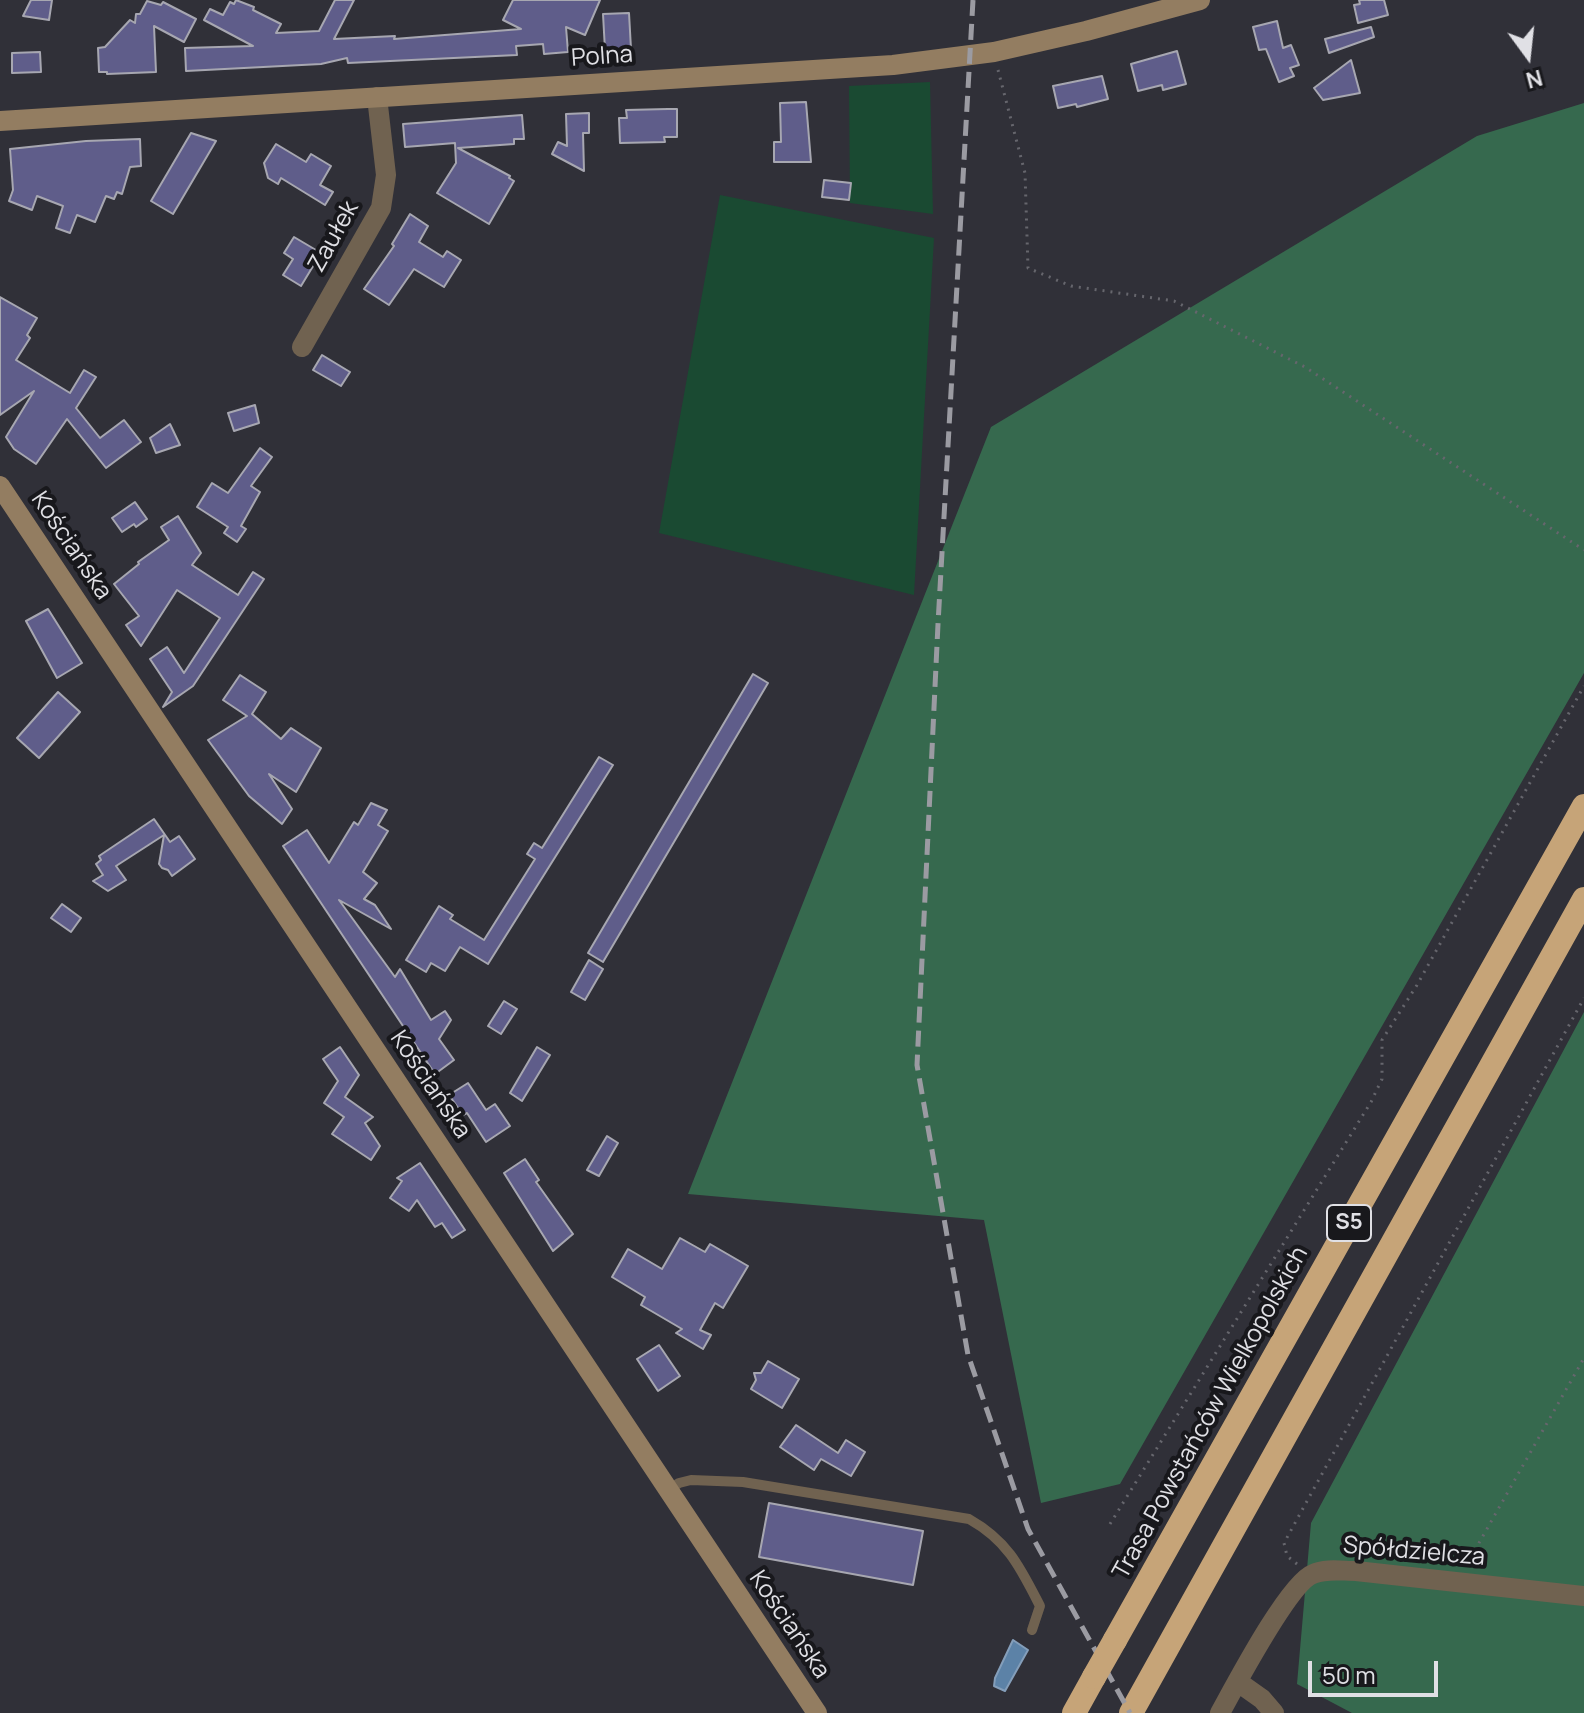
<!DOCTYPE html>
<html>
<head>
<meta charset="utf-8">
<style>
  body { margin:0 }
  #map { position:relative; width:1584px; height:1713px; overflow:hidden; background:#303038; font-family:Manrope,sans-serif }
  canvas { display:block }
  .north { position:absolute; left:1488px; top:16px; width:80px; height:80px; -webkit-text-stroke:6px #18181c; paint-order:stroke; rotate:165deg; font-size:22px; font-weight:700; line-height:32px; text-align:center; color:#e0e0e5 }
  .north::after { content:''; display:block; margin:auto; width:28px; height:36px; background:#e0e0e5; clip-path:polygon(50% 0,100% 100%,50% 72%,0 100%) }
  .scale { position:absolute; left:1308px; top:1661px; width:130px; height:36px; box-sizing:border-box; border:4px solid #e0e0e5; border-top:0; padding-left:10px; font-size:24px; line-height:28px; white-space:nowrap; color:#e0e0e5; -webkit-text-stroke:6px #18181c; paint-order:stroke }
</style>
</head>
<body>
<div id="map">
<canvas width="1584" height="1713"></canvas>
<div class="north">N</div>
<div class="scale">50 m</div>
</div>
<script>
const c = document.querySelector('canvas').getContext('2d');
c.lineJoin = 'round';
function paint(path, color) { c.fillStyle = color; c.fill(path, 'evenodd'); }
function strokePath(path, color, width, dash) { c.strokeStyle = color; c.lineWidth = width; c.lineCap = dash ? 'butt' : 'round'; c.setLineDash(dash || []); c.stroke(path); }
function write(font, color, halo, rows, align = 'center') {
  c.font = font + ' Manrope,sans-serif'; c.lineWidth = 8; c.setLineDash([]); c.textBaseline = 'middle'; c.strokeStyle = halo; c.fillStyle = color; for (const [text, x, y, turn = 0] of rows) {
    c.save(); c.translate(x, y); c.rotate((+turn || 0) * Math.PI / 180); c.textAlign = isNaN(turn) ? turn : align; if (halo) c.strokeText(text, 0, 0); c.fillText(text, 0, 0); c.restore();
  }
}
const green = new Path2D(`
  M930,82L933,214L850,203L849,86Z
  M720,195L934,238L914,595L659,533Z`);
const forest = new Path2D(`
  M1584,103V673L1120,1484L1041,1503L984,1220L688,1194L991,427L1477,136Z
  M1584,1012V1713H1352L1297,1684L1311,1523Z`);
const water = new Path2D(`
  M1013,1640L1028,1650L1005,1691L994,1686L995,1678Z`);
const building = new Path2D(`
  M31,0H52L49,20L23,16Z
  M236,0L254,7L253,10L281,24L276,33L319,31L335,0H354L334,39L395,36L394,39L521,29L503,20L513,0H600L585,35L566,27L568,52L544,54L543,44L516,46L517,55L348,63L347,58L321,64L186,71L185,48L253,46L204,20L210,9L223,15L230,2L234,4Z
  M1359,0H1384L1388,15L1358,23L1354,5L1360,4Z
  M147,1L161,5L163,2L196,19L184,42L154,26L156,72L107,74V72H99L98,48L105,47L130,20L135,23L136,14H140Z
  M629,13L631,49L605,50L603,14Z
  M1277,21L1283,48L1291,45L1299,65L1290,68L1294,76L1279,82L1266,49L1259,50L1253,27Z
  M1371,27L1374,37L1329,53L1325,39Z
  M1177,51L1186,84L1163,90L1162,85L1138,91L1131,64Z
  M40,52L41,72L12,73V53Z
  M1351,60L1360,93L1323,100L1314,88Z
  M1102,76L1108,99L1077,107L1076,104L1058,108L1053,86Z
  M806,102L811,162H774V142H781L780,103Z
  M668,109H677V137H664L665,142L620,143L619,118H627L626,110Z
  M589,113V133H583L584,171L552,154L558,142L567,146L566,114Z
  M522,115L524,139H514V144L458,148L510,176L509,178L514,181L489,224L437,193L456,163L455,143L405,147L403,124Z
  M191,133L216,141L173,214L151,201Z
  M140,139L141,166L130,167L122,194L117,192L114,199L106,196L95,222L77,215L70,233L56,228L63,206L37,196L32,210L9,201L13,190L10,149L86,141Z
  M276,144L306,162L311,154L331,166L320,185L333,192L325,205L281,178L278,184L268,178L264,163Z
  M824,180L851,183L849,200L822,197Z
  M410,214L428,226L419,242L443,257L447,251L461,260L444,287L414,269L389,305L364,289L394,246L392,244Z
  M294,237L321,253L301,286L283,275L293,259L284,253Z
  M0,297L37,318L27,335L30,338L16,360L70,393L84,370L96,377L76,408L100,438L124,420L141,442L106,468L67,419L36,464L14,449L6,437L34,391L0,415Z
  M322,355L350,372L341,386L313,370Z
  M255,405L259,423L234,431L228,413Z
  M170,424L180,445L156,453L150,438Z
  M260,448L272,457L251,486L260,492L241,526L246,529L237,542L224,533L228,527L197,507L212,483L228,493Z
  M135,502L147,519L136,527L134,524L122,532L112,518Z
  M178,516L201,553L192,565L238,595L253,572L264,579L193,686L163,707L172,692L150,659L167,647L184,673L220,618L177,590L141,646L126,625L139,616L114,584L139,564L138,562L169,540L161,527Z
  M48,609L82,663L57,678L26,621Z
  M753,674L768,683L603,962L588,953Z
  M240,675L266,692L252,714L281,739L291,728L321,748L296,792L269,774L292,809L282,824L249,796L208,740L247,716L223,700Z
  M58,692L80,712L39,758L17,738Z
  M599,757L613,765L488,964L460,947L445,971L431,963L426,972L406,960L439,906L453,915L450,919L484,940L535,859L527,854L534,843L542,848Z
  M371,803L387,810L378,825L388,831L363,872L377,883L364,899L375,905L391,929L339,900L395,977L400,969L431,1020L445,1011L451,1020L439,1039L454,1060L435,1074L283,846L307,830L329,863L354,822L358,825Z
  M154,819L170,842L179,836L195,859L172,876L168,870L162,868L159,864L164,835L116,866L126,880L108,891L93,881L103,875L96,864L101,860L99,856Z
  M62,904L81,918L71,932L51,918Z
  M589,960L603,969L585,1000L571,992Z
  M504,1001L517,1009L501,1034L488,1026Z
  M340,1047L359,1075L345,1097L373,1117L365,1123L380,1146L371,1160L332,1134L344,1117L324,1103L338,1081L323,1059Z
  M537,1047L550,1055L522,1101L510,1093Z
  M468,1083L486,1110L495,1104L510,1126L486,1142L467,1113L463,1115L449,1095Z
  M607,1136L618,1143L599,1176L587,1170Z
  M525,1159L539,1180L536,1182L573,1234L553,1251L504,1173Z
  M420,1163L465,1230L452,1238L442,1223L435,1227L417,1200L409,1211L390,1198L402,1181L397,1178Z
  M680,1238L705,1252L710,1244L748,1266L723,1308L715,1303L700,1330L711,1335L703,1349L676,1333L682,1329L641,1305L645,1297L612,1277L628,1249L662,1269Z
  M659,1345L680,1376L658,1391L637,1359Z
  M768,1361L799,1379L782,1408L751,1389L756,1380L754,1373H761Z
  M796,1425L838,1453L846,1440L865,1452L851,1476L821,1459L814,1470L780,1447Z
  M769,1503L923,1531L913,1585L759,1557Z`);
const path = new Path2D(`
  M998,70L1025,173L1028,268L1071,286L1174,301L1305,367L1584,550
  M1110,1524L1371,1102L1382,1079V1040L1417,985L1584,686
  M1297,1564L1287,1556L1284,1543L1584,998
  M1467,1564L1584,1358`);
const lane = new Path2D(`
  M668,1490L679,1483L691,1480L743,1482L969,1519C1008,1541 1020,1567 1040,1606L1032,1630`);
const street = new Path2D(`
  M302,347L381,208L386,175L377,97
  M1238,1682L1262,1699L1274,1713
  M1220,1713C1235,1686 1289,1583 1313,1574C1326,1568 1342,1571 1356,1571L1584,1596`);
const secondary = new Path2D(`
  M0,121L893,65L994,52L1086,31L1200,0
  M0,486L817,1713`);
const highway = new Path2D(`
  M1115,1640L1584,806
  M1074,1713L1094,1677
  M1131,1713L1584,899`);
const rail = new Path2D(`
  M973,0L938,624L917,1065L968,1355L1028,1529L1130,1713`);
const highwayBridge = new Path2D(`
  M1094,1677L1115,1640`);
const shields = [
  [1349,1223,44]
];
const shieldNames = [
  ["S5",1349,1223]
];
const streetNames = [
  ["Polna",602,57,-4],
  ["Zaułek",334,237,-61],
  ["Kościańska",71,546,56],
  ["Kościańska",430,1085,56],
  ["Trasa Powstańców Wielkopolskich",1211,1413,-61],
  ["Spółdzielcza",1414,1552,5],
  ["Kościańska",789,1625,56]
];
paint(green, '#1a4a32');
paint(forest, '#36694e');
paint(water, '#5c82a7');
strokePath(water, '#849eba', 2);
paint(building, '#5f5d8a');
strokePath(building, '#a7a7b1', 2);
strokePath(path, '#66666d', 3, [2, 6]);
strokePath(lane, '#706250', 10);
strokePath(street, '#706250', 20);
strokePath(secondary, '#937d61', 20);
strokePath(highway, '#c6a478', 24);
strokePath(rail, '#9b9ba2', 5, [16, 8]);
strokePath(highwayBridge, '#c6a478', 24);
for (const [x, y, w] of shields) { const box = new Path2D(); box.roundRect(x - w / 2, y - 18, w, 36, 6); c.fillStyle = '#18181c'; c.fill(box); strokePath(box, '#e0e0e5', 2); }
write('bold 22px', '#e0e0e5', null, shieldNames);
write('24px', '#e0e0e5', '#18181c', streetNames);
</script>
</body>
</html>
